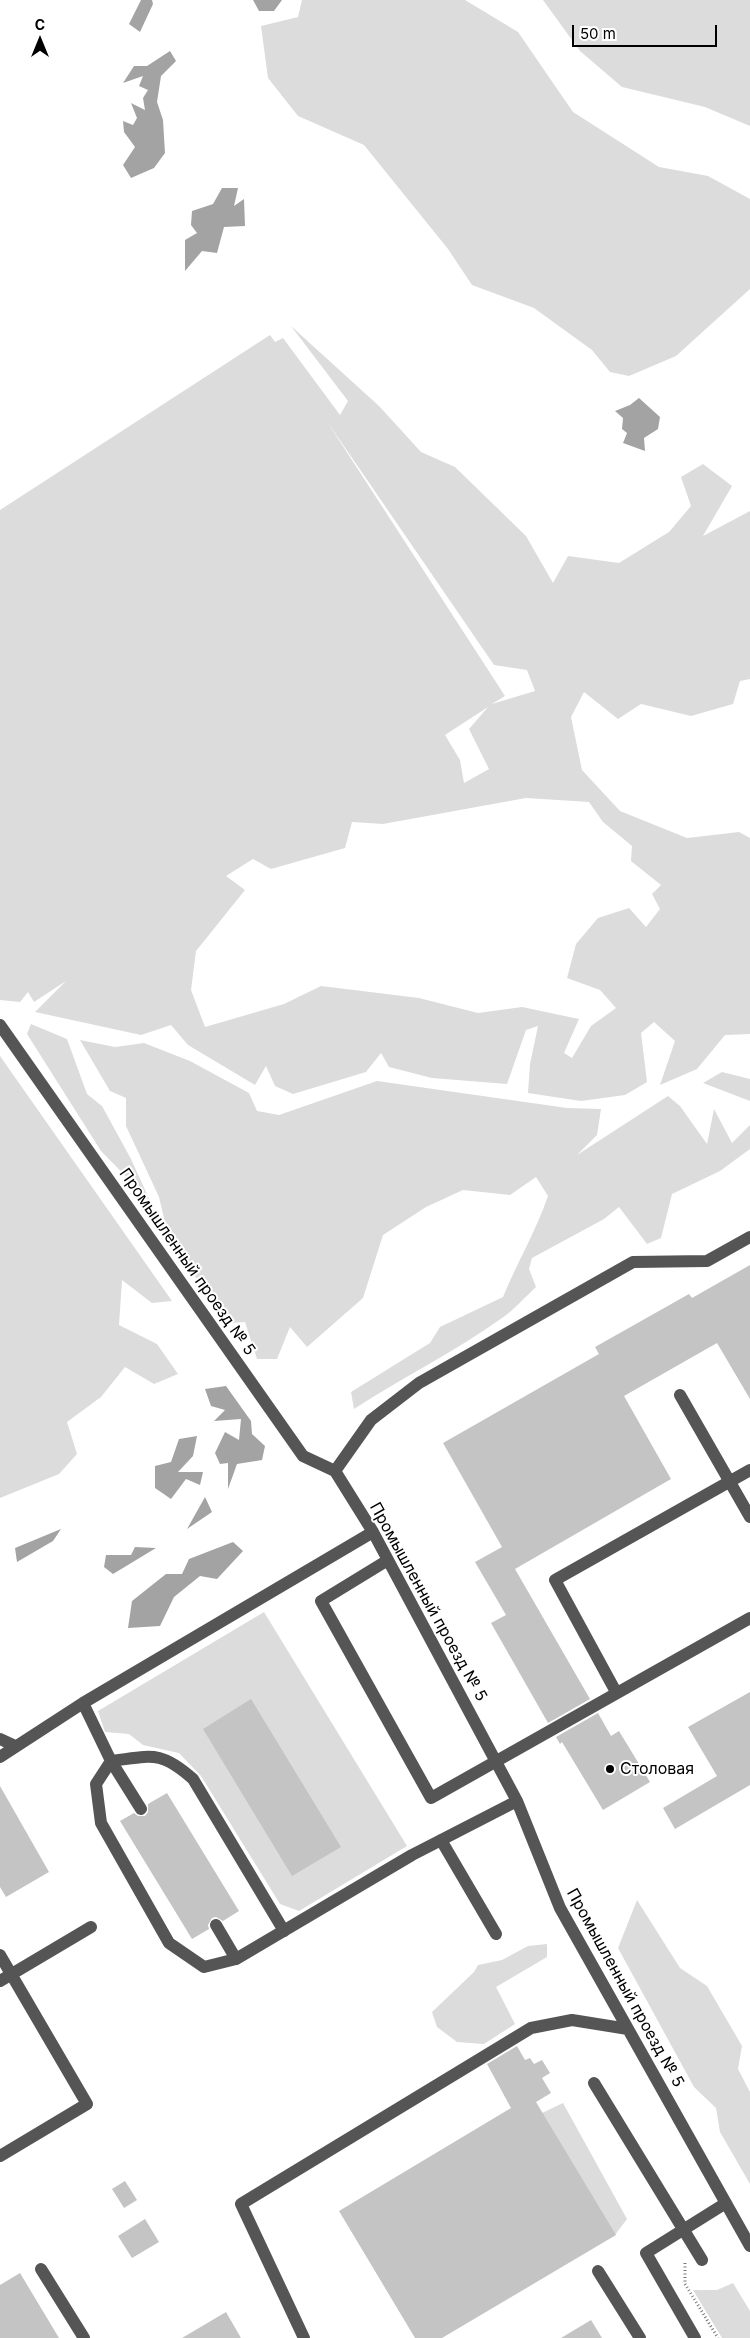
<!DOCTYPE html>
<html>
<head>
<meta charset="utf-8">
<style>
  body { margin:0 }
  #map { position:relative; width:750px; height:2338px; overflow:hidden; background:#fff; font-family:Inter,sans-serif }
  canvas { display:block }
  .north { position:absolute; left:15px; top:15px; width:50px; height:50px; -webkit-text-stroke:4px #fff; paint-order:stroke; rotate:0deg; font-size:14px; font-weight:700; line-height:20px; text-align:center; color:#000 }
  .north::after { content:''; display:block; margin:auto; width:18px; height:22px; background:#000; clip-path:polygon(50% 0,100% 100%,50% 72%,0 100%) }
  .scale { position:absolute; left:572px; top:25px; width:145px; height:22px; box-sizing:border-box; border:2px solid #000; border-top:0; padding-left:6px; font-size:15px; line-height:18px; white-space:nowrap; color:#000; -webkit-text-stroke:4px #fff; paint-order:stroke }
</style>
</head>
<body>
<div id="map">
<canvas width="750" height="2338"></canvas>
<div class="north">С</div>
<div class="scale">50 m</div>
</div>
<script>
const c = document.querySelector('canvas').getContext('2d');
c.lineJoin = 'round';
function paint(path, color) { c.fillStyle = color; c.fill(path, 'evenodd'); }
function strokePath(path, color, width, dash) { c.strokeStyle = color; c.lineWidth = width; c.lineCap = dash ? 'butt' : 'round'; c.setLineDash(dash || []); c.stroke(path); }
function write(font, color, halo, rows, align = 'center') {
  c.font = font + ' Inter,sans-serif'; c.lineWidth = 4; c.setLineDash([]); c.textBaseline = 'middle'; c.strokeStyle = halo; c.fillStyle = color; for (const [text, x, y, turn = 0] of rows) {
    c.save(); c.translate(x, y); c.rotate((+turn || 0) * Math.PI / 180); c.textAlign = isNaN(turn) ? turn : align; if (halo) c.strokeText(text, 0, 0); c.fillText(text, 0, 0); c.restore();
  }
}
const green = new Path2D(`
  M302,0H465L518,32L573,112L659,167L708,176L750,199V289L676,356L629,376L610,372L592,350L534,308L472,285L448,249L364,145L298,116L268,78L261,26L298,17Z
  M543,0H750V126L705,107L622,87L580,51Z
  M291,326L379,406L421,452L455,467L526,536L553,583L568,556L619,563L669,532L691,506L681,477L703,464L732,486L703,536L750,511V679L740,681L733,704L691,716L641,704L618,719L584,692L571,717L582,770L620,811L687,838L739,832L750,838V1034L725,1035L697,1069L660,1085L675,1041L654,1022L641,1033L647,1082L625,1095L581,1101L528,1093L530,1064L538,1026L526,1030L507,1084L432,1078L389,1067L381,1053L366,1072L293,1094L275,1086L266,1066L255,1085L188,1045L171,1025L141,1035L35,1012L66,981L34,1002L28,992L20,1002L0,1000V510L270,335L275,342L283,338L340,415L348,401ZM326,420L494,665L527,670L535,691L492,704L505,696ZM488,707L469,729L489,769L464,783L460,760L445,735ZM526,798L589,802L603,822L632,846L631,861L661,885L652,894L660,909L646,927L629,908L598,918L576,944L567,978L600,990L616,1008L591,1026L572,1058L564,1053L579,1019L522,1007L478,1013L419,998L321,986L284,1004L205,1027L191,990L196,951L245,890L226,876L253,859L271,869L345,848L352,822L383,824Z
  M31,1024L67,1039L87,1094L102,1106L131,1159L150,1201L101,1151L27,1034Z
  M80,1040L115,1047L144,1043L190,1061L249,1093L257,1111L279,1115L377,1081L567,1108L601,1109L597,1135L577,1155L668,1096L680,1106L707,1144L714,1109L732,1143L750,1125V1149L720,1171L672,1194L661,1238L647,1244L619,1207L604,1219L532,1258L529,1269L536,1287C525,1297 514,1310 502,1318C455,1352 403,1377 354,1409L351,1392L430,1343L440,1327L503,1297C517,1263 536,1231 548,1196L536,1177L510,1195L463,1190L426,1207L383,1235L363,1298L307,1347L290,1327L277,1359H257L245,1322L230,1323L170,1243L159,1197L126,1126V1098L110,1091Z
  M0,1056L172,1301L152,1303L122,1280L119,1325L157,1344L178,1374L154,1384L125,1367L101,1397L67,1422L77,1454L59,1474L0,1498Z
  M722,1072L750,1079V1101L703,1083Z
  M264,1612L407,1846L299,1911L280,1904L201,1776L179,1753L143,1745L129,1734L105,1732L98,1711Z
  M637,1900L680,1968L707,1986L742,2046L738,2069L750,2092V2184L720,2132L716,2108L694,2087L618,1948Z
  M547,1944V1957L496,1987L515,2024L484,2044L457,2042L437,2027L432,2012L474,1972L478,1965L502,1960L528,1946Z
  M563,2103L627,2219L615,2235L542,2113Z
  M733,2283L750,2311V2338H722L693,2290H717Z`);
const water = new Path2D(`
  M141,0H152L153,4L140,32L129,24Z
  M253,0H282L274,11H259Z
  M170,51L176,61L161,76L157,102L163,120L165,153L154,168L131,178L123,165L135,147L124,132L123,121L133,125L137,118L131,103L145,110L143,98L148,90L139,86L143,76L123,83L134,66H147Z
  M222,188H238L234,206L244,199L245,226L224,227L217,253L202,251L185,271V240L197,233L191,225L192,211L213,204Z
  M639,398L660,417L658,429L644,438L645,451L623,443L627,433L622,429L623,418L615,411L630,405Z
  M226,1386L251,1421L252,1434L265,1446L262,1460L237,1464L228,1489V1463L220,1464L215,1453L225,1432L239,1440L241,1419L214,1421L225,1410L211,1406L205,1389Z
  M197,1436L193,1456L178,1472H203L200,1485L186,1479L171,1499L155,1488V1466L171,1462L179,1439Z
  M205,1497L212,1512L187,1529Z
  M61,1529L53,1541L17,1562L15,1548Z
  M233,1542L243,1551L217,1579L200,1576L174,1597L160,1626L128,1628L132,1601L166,1574H182L189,1559Z
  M135,1547L156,1548L113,1574L104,1567L106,1555H131Z`);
const building = new Path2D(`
  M750,1265V1399L717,1343L624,1396L671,1479L515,1569L590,1699L548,1723L491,1623L506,1615L475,1562L502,1547L443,1443L599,1354L595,1347L689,1294L692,1298Z
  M750,1692V1785L675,1829L663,1808L717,1776L688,1727Z
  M251,1699L341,1847L292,1876L203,1729Z
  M598,1713L611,1736L619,1731L650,1782L603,1810L562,1742L560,1744L556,1737Z
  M0,1786L49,1872L6,1897L0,1887Z
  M167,1793L239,1911L223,1921L216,1917L212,1918L208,1925L209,1929L192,1939L120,1821L134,1813L138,1816H145L148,1812V1804Z
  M517,2046L525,2060L530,2058L534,2064L542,2060L550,2073L542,2078L551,2093L536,2102L616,2235L442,2338H415L339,2211L511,2108L487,2064Z
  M125,2181L137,2200L124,2208L112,2189Z
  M145,2219L159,2242L132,2258L118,2236Z
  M20,2273L59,2338H0V2285Z
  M226,2312L241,2338H182Z
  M591,2320L602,2338H561Z`);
const path = new Path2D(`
  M685,2263V2284L718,2338`);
const minor = new Path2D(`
  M0,1025L303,1456L335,1471L373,1532L517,1801L560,1908L750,2246
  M680,1395L750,1517
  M335,1471L371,1420L419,1383L633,1262L707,1261L750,1237
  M388,1560L321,1601L431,1798L750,1618
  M616,1692L555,1580L750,1470
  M83,1703L111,1761L141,1809
  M0,1739L15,1746
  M0,1757L83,1703L373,1532
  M441,1840L496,1934
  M216,1925L236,1959L412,1855L517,1801
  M0,1955L87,2104L0,2156
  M236,1959L204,1967L169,1943L101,1823L96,1784L111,1761C152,1756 160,1750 193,1779L284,1931
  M0,1981L91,1927
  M594,2083L702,2260
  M41,2269L84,2338
  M598,2271L640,2338
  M304,2338L241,2204L531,2028L572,2020L628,2029
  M695,2338L646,2253L726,2203`);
const markers = [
  [610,1769,5,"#000"]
];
const streetNames = [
  ["Промышленный проезд № 5",187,1262,55],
  ["Промышленный проезд № 5",428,1602,61],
  ["Промышленный проезд № 5",625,1988,61]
];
const poiNames = [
  ["Столовая",620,1769]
];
paint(green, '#dcdcdc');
paint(water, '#a3a3a3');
paint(building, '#c4c4c4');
strokePath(path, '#777', 3, [1, 2.5]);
strokePath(minor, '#555', 12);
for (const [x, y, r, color] of markers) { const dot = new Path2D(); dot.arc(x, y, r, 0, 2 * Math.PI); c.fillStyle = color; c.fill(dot); strokePath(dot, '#fff', 2); }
write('16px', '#000', '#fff', streetNames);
write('16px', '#000', '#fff', poiNames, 'left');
</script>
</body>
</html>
